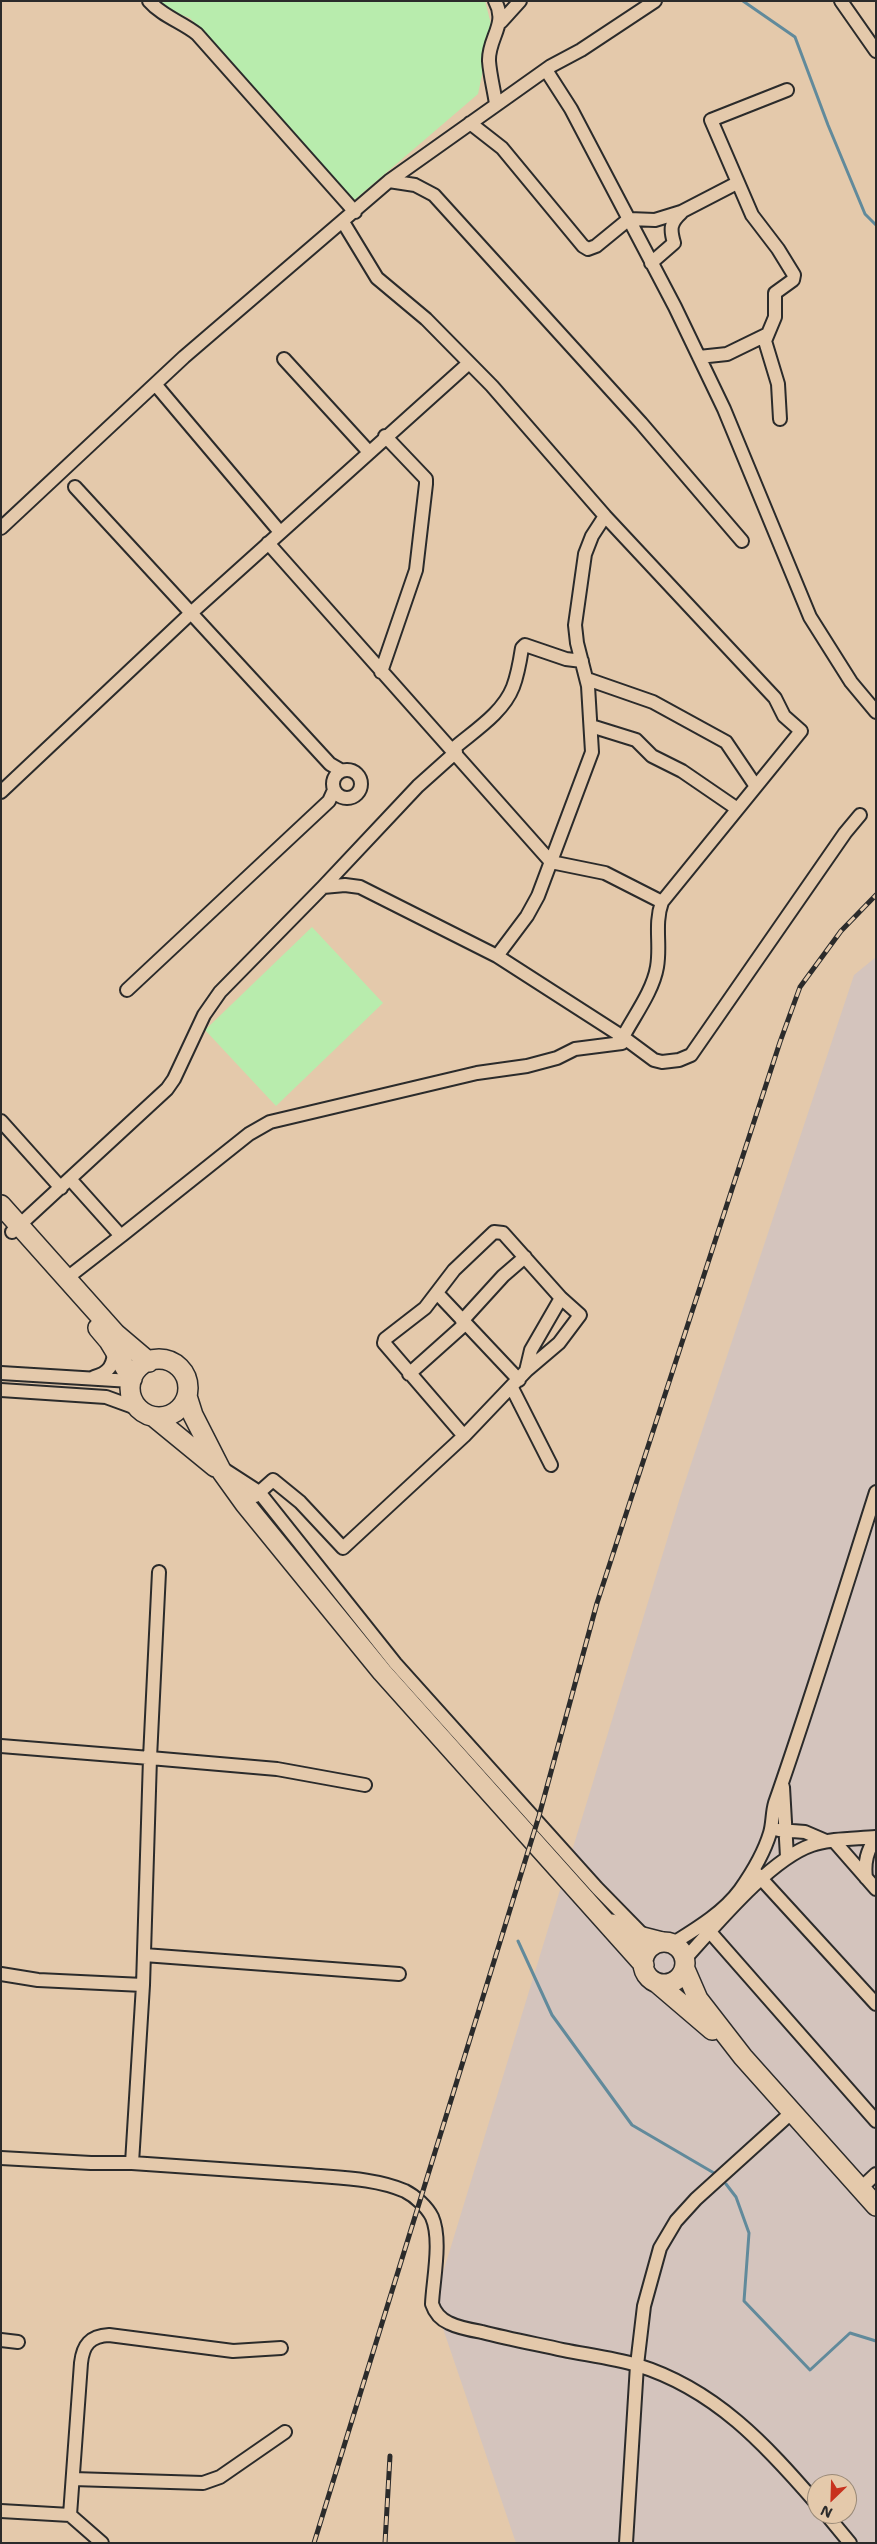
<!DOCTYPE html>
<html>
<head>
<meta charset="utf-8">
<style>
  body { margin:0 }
  #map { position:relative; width:877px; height:2544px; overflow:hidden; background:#e4c9ab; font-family:"Shantell Sans",sans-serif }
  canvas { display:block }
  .frame { position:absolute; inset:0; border:2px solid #2b2b2b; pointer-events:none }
  .north { position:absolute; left:807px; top:2474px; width:50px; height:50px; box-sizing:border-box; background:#e4c9ab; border:1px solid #9a8a78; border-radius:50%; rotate:204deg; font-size:14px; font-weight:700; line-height:20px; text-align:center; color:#2b2b2b }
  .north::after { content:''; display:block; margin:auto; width:18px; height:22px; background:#c8321e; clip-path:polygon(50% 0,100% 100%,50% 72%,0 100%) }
</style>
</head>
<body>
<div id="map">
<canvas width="877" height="2544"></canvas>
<div class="frame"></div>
<div class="north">N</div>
</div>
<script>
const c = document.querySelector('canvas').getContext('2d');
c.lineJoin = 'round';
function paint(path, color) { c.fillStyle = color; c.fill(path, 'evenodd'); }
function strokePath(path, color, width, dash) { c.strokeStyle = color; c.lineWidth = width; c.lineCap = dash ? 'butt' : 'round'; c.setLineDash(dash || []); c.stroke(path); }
const built = new Path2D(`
  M876,957V2543H516L434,2302L682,1491L854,975ZM817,2484H847V2514H817Z`);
const green = new Path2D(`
  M154,1H485L492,28L478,94L352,202L190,18L160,7Z
  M312,927L383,1003L276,1106L205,1030Z`);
const stream = new Path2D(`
  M743,1L795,37L828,125L865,214L876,225
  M518,1941L552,2015L632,2125L714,2173
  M726,2184L736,2197L749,2233L744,2301L810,2370L850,2333L876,2341`);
const minor = new Path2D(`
  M149,1C162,16 182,22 197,34L355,212
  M495,1C508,24 488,38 489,61C490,75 494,90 496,104
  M841,1L876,51
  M501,22L520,1
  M546,70L571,109L675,307L724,409L810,617L851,682L876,712
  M470,123L502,148L583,246L588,249L596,246L629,219L655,220L681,212L737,183
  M389,181L415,185L434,195L641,423L742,541
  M343,222L377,278L426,319L492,386L605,516L775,698L784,716L801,731L662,902C654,924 661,945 657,967C653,991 634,1016 623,1037L615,1044
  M651,263L674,243C670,229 670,223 681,213
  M699,357L727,354L766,335
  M284,359L369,452
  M155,384L280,532
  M780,419L778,384L765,341L775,317V293L793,280L794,275L778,249L752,215L711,120L787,90
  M75,487L330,764L342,771
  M1,528L184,357L389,181L551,66L581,50L655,1
  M268,543L551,862L605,873L662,902
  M381,672L416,570L426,484V479L385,436
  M587,679L653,702L726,742L755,785
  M591,726L636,740L652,756L682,771L736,808
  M453,749C474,731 503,713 513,687C518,674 520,661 522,648L525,645L566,659L582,661
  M333 784a14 14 0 1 1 28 0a14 14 0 1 1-28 0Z
  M1,792L191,613L469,363
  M323,887L345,885L360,887L497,956L623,1037L654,1060L662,1062L679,1060L691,1055L845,833L860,815
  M497,956L527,916L538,896L592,752L588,686L577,643L575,625L585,554L592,536L605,516
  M127,990L329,801L334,790
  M1,1121L61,1188
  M70,1179L121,1236L249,1134L270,1122L477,1073L527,1066L557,1058L575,1049L622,1043
  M12,1232L167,1089L174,1079L204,1015L220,992L323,887L418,786L456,752
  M67,1278L121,1236
  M437,1293L519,1380
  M462,1321L503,1276L525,1257
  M526,1371L531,1350L561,1298
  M1,1373L131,1381
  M409,1374L465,1324
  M94,1377C109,1373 114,1365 114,1349
  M512,1388L551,1465
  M1,1390L106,1397L139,1409
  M225,1470L259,1492L395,1663L597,1888L644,1936
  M235,1489L255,1496L273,1480L300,1502L343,1548L464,1436L526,1371L559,1343L580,1315L561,1298L503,1233L494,1232L454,1270L425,1308L385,1339L384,1343L464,1436
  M159,1572L150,1758L277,1769L365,1785
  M1,1746L150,1758L143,1985L132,2163H91L1,2158
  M783,1787L787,1857
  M779,1830L805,1832L826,1841
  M834,1841L876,1889
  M756,1873L876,2004
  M866,1878C864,1862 867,1851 876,1837
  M703,1924L876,2121
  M672,1944C696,1929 723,1913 740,1890C752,1873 764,1853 770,1833C773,1823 772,1813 775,1803C811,1700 843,1596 876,1492
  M144,1955L399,1974
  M685,1959C715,1926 770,1859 812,1845C832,1838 855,1839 876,1837
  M1,1974L38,1980L143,1985
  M132,2163C190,2167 249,2171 307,2175C339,2178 375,2178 405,2191C415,2196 427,2207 432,2217C442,2240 433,2280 432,2304C435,2313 440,2319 449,2323C459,2328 471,2330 482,2332C509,2339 536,2344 563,2350C588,2355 613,2358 637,2365C715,2389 766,2445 817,2504
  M860,2189L876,2174
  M1,2340L18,2342
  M73,2479L203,2483L220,2477L285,2432
  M1,2511L70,2515L102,2543
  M826,2514L850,2543
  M70,2515L81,2363C83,2345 90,2336 109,2335L233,2351L281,2348
  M626,2543L637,2365L644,2306L660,2248L676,2221L696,2199L791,2113`);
const highway = new Path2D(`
  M1,1205L116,1334L149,1362
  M98,1328L109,1341L132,1379
  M130 1388a29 29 0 1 1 58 0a29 29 0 1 1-58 0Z
  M187,1396L193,1415L222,1472L245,1504L382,1672L644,1965
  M154,1417L215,1467
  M612,1924L623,1932L662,1942
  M643 1963a21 21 0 1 1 42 0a21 21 0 1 1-42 0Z
  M685,1969L698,1999L743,2057L876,2206
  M657,1983L712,2030`);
const rail = new Path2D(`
  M314,2543L539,1816L597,1603L780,1042L800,987L841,931L876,895
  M385,2543L390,2456`);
paint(built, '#d4c4bd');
paint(green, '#b8ecad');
strokePath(stream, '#618a9b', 3);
strokePath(minor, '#2b2b2b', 16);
strokePath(highway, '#2b2b2b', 22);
strokePath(minor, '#e4c9ab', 12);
strokePath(highway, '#e4c9ab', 19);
strokePath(rail, '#2b2b2b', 5);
strokePath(rail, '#e4c9ab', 3, [9]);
</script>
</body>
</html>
